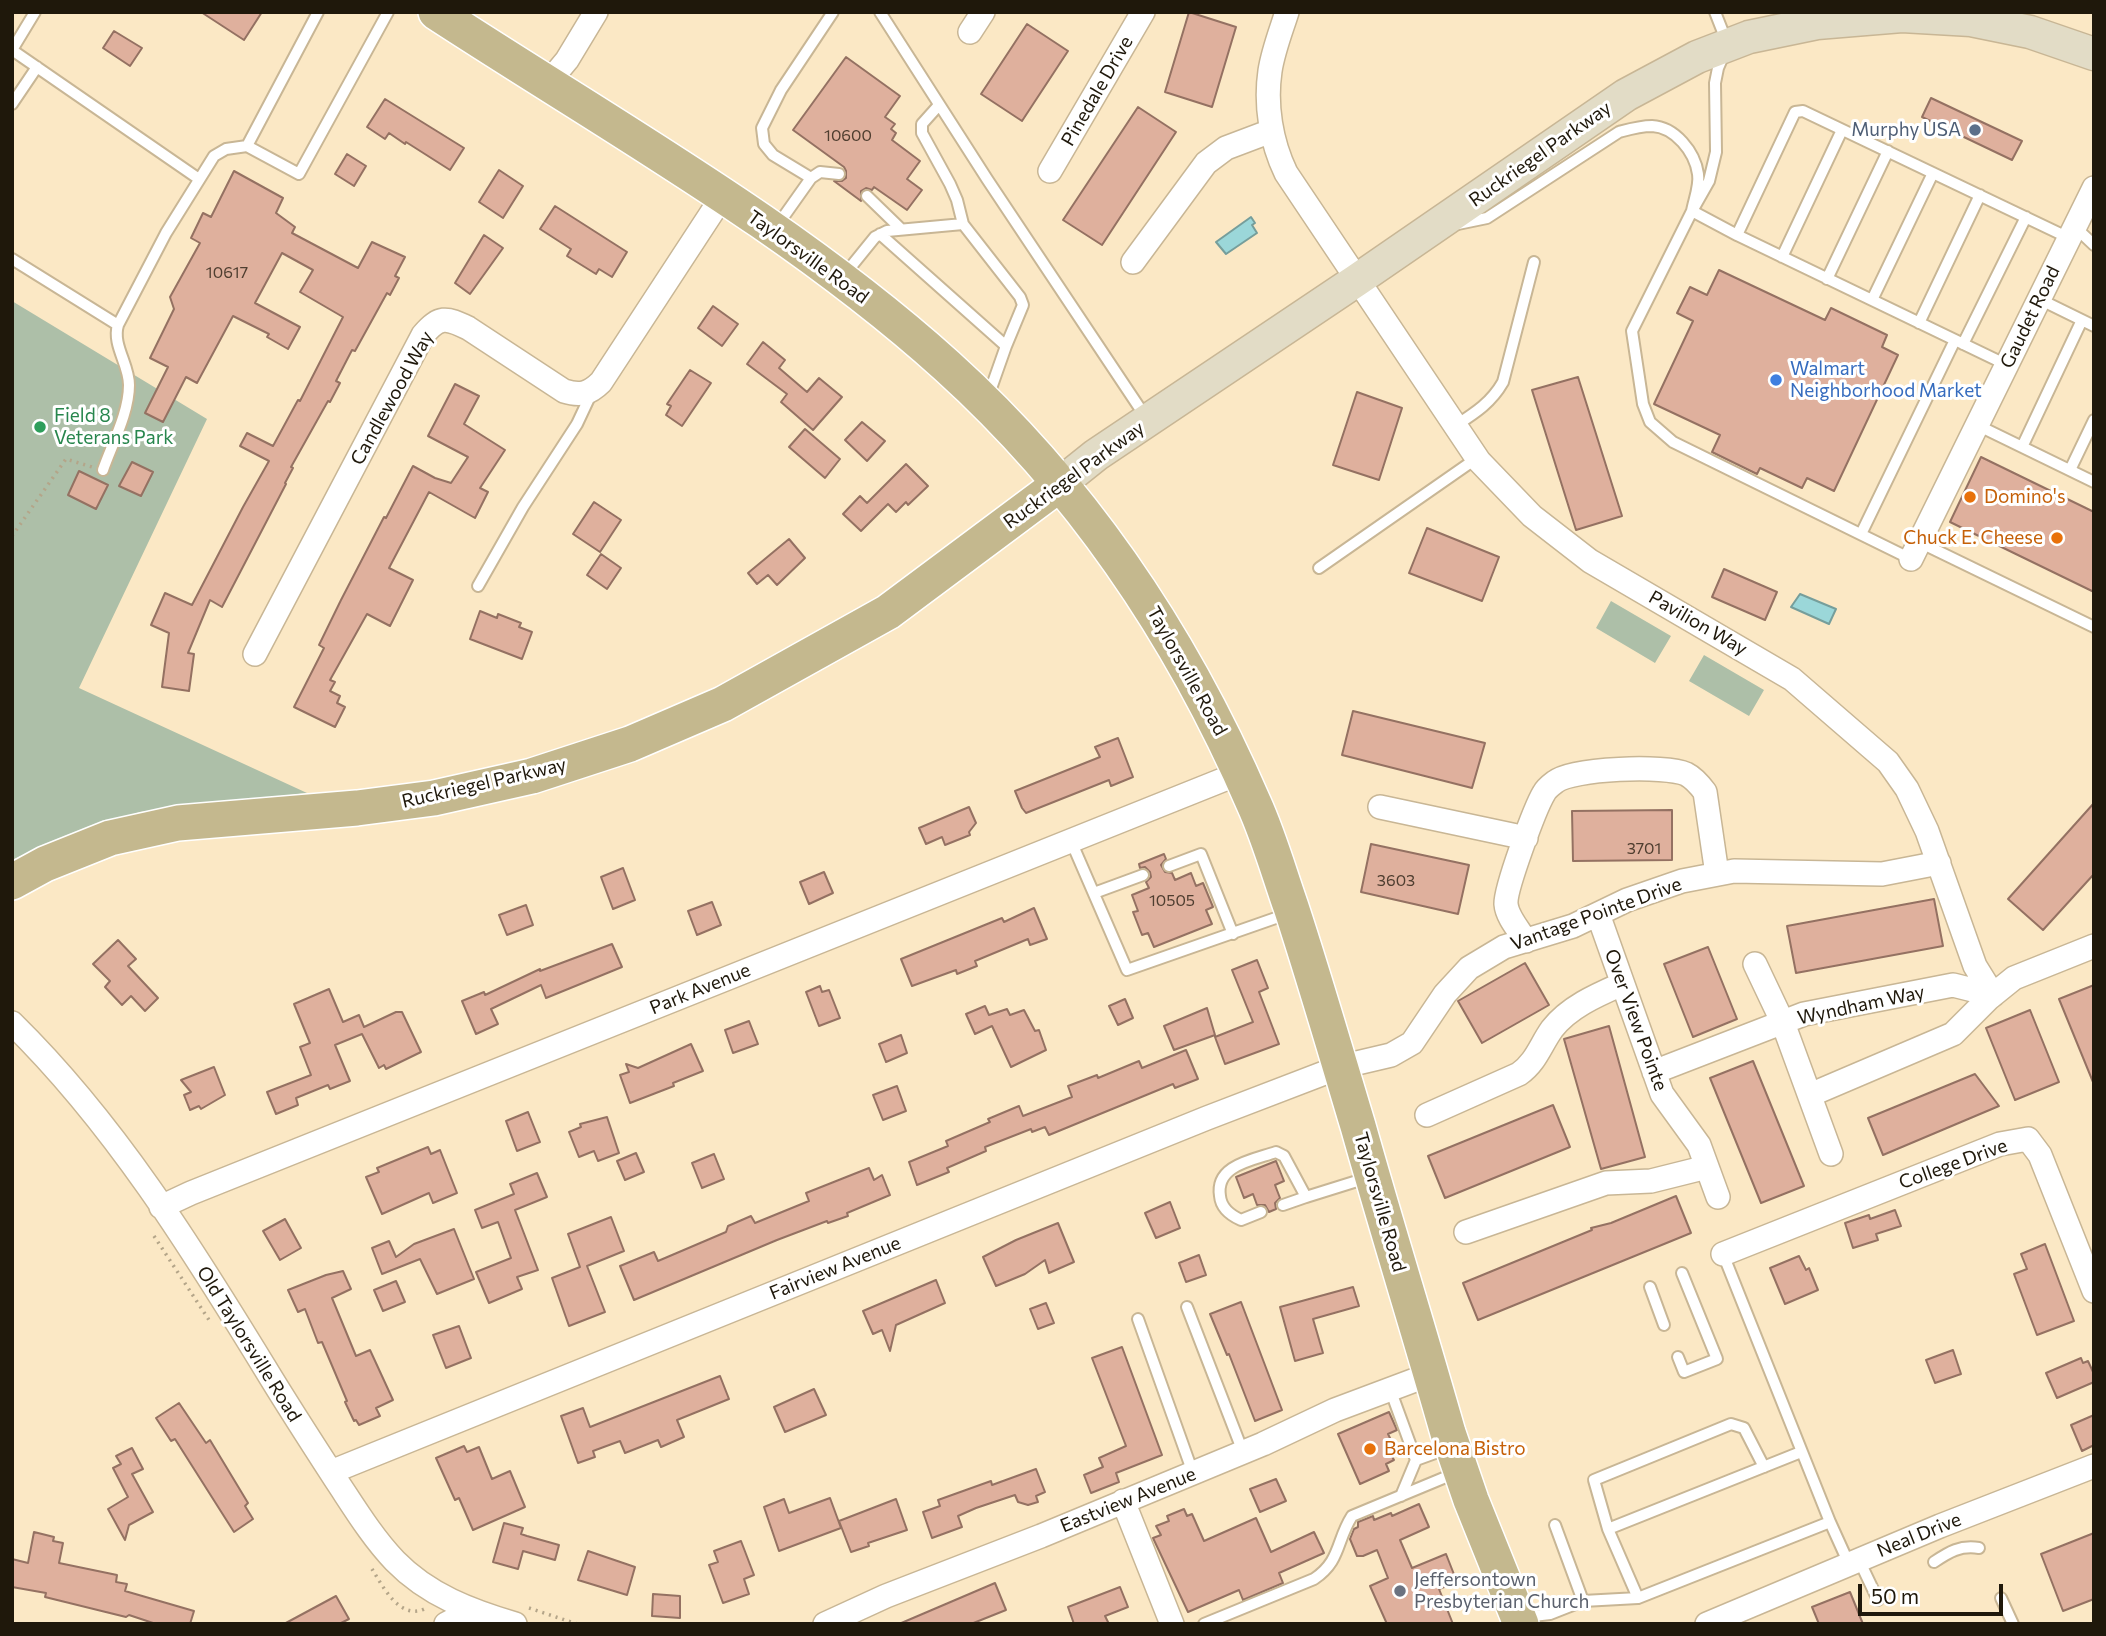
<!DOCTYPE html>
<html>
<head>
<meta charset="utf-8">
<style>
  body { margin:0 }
  #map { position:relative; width:2106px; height:1636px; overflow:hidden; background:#fbe8c5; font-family:Commissioner,sans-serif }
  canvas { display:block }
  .frame { position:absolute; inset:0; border:14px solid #1f180b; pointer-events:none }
  .scale { position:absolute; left:1858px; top:1584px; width:145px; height:32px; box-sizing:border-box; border:4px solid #1f180b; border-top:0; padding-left:9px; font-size:21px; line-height:24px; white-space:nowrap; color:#1f180b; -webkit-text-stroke:5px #fff; paint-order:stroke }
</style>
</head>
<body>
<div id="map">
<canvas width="2106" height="1636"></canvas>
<div class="frame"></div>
<div class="scale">50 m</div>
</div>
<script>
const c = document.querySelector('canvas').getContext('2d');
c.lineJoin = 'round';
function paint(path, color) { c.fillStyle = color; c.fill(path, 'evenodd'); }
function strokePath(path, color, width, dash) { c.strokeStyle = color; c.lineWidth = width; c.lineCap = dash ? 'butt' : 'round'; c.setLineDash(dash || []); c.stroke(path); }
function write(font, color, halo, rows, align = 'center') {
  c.font = font + ' Commissioner,sans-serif'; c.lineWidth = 6; c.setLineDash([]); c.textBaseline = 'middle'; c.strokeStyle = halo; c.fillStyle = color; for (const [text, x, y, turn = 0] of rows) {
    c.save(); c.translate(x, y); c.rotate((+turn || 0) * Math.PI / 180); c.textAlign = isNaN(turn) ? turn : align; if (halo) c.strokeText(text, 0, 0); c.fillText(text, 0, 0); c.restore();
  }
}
const green = new Path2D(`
  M12,301L207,419L79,688L307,793L140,812L61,838L12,860Z
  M1611,601L1671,636L1655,663L1596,628Z
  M1704,655L1764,690L1749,716L1689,681Z`);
const water = new Path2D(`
  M1251,217L1255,223L1252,225L1257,233L1226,254L1216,242Z
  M1800,594L1836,609L1829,624L1791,607Z`);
const building = new Path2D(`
  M201,12H262L244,40Z
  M1189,12L1236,27L1212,107L1165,92Z
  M1027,24L1068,51L1022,121L981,94Z
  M114,31L142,48L130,66L103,48Z
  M846,57L900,96L885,117L895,124L891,129L896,133L892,140L920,161L907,179L922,190L907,210L874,187L872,190L866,188L861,191V201L834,181H842L846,178V171L844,167L793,130Z
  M1931,98L2022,141L2012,160L1922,117Z
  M385,99L464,148L450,170L406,142L405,144L389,133L385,139L367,127Z
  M1138,107L1176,132L1102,245L1063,220Z
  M347,154L366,166L354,186L335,174Z
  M499,170L523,186L503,218L479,202Z
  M234,171L283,198L276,213L295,227L292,233L358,268L372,242L405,257L395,276L399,278L390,295L387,293L355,351L352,350L336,381L340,383L330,402L328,401L291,467L293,468L285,483L286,484L222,607L210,600L188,653L194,654L189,691L162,687L169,633L151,625L165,593L192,605L243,507L269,461L240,446L247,433L273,446L298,400L300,401L343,317L300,292L313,270L282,253L255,303L300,327L288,349L267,337L269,334L233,316L197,383L186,377L163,422L145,413L168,367L150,358L174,309L170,297L200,243L191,238L203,213L211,217Z
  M555,206L627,252L612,277L599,269L596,274L567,256L571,249L540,229Z
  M484,235L503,248L470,294L455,283Z
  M1719,270L1825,320L1831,308L1887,335L1882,347L1898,355L1834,491L1807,478L1802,488L1760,468L1757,474L1712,452L1720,435L1654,404L1693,321L1677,313L1690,287L1707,295Z
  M713,306L738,324L722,346L698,328Z
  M763,342L785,360L779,368L807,392L819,378L842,397L813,430L781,402L787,394L747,364Z
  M690,370L711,383L682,426L666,415L671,406L667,404Z
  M1578,377L1622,516L1576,530L1532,390Z
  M455,384L479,396L464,424L505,450L480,488L488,492L475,518L429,492L389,568L413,580L390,626L367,614L330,680L335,682L330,691L340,696L337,703L345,707L335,727L294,707L324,648L319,645L341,600L384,517L386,518L413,466L435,478L451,483L468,457L428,436Z
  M1357,392L1402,408L1379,480L1333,465Z
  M862,422L885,441L867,461L845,440Z
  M805,429L840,459L825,478L789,447Z
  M1981,457L2094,512V592L1950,522Z
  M132,462L153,472L141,496L119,486Z
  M906,464L928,486L908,505L906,502L896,512L888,504L861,531L843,514L860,496L867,503Z
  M79,471L108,485L96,509L68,495Z
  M594,502L621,520L600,552L573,534Z
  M1427,528L1499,557L1482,601L1409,573Z
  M789,539L805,558L777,585L768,575L757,584L748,573Z
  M601,554L621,568L607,589L587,575Z
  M1724,569L1777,592L1765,620L1712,597Z
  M480,611L497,618L498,614L521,623L519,627L532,632L522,659L470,639Z
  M1353,711L1485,743L1472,788L1342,755Z
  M1118,738L1133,777L1111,786L1109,780L1026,813L1022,808L1015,791L1100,757L1095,747Z
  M2094,803V874L2043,930L2008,899Z
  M969,807L976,823L969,832L970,835L945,845L942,837L926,844L919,828Z
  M1672,810V860L1573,861L1572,811Z
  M1371,844L1469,865L1458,914L1361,892Z
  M1164,854L1166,859L1161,865L1165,872L1172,873L1175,880L1191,873L1196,886L1203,883L1213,907L1206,910L1212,924L1154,947L1148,933L1142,935L1133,912L1138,911L1132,895L1149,888L1146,882L1151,877L1150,872L1145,867L1140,868L1139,864Z
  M623,868L635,900L613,909L601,877Z
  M824,872L833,893L809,904L800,882Z
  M1934,899L1943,946L1796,973L1787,926Z
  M712,902L721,925L697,935L688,911Z
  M526,905L533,925L507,935L499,915Z
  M1034,908L1047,939L1030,945L1028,939L975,961L977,966L957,974L956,970L912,986L901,959L1002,918L1004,922Z
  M118,940L136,959L128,966L158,998L145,1011L131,996L122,1005L105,987L110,981L93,964Z
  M612,944L622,967L546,998L541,985L491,1009L498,1024L476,1034L462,1001L484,992L485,995L540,969V971Z
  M1708,947L1737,1019L1693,1037L1664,964Z
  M1257,960L1268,988L1259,992L1279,1044L1225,1064L1215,1037L1253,1022L1232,970Z
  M1525,963L1549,1005L1482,1043L1458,1001Z
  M2094,985V1082H2093L2059,999Z
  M820,986L822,992L829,990L840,1018L819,1026L806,992Z
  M329,989L343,1022L359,1015L364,1027L396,1012H402L421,1052L386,1069L384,1065L379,1068L362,1034L335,1045L350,1081L330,1089L328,1085L296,1098L298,1105L276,1114L267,1092L311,1075L300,1047L310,1043L294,1004Z
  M1125,999L1133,1018L1118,1025L1109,1006Z
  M985,1006L989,1015L1007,1009L1010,1015L1024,1010L1035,1031L1039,1030L1046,1050L1011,1067L992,1026L975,1034L966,1014Z
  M1207,1008L1215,1035L1174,1050L1164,1026Z
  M2030,1010L2059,1082L2015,1100L1986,1028Z
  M749,1021L758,1044L733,1053L725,1030Z
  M1609,1026L1645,1157L1601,1169L1564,1039Z
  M901,1035L907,1053L886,1062L879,1044Z
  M691,1044L703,1071L673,1083L674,1086L630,1103L620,1075L629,1072L626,1064L638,1068Z
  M1186,1050L1198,1079L1175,1088L1173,1084L1049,1135L1045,1127L1032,1132L1031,1129L985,1147L986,1151L947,1168L949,1172L917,1185L909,1162L948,1146L946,1141L990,1122L988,1119L1019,1106L1023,1116L1072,1097L1068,1086L1097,1075L1098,1078L1139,1061L1142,1068Z
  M1753,1061L1804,1186L1761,1203L1710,1078Z
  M214,1067L225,1095L201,1109L199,1106L190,1110L184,1095L191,1092L181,1080Z
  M1975,1074L1999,1106L1883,1155L1868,1118Z
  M897,1086L906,1111L883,1120L873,1095Z
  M1553,1105L1570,1147L1445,1198L1428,1156Z
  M528,1112L540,1142L517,1151L506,1121Z
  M607,1117L619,1153L598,1161L594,1151L579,1157L569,1132L581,1127L580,1124Z
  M428,1147L431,1154L440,1150L457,1193L433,1203L429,1193L382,1214L366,1177L379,1172L377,1168Z
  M636,1153L644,1172L625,1180L617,1161Z
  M714,1154L724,1179L702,1188L692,1163Z
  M1276,1161L1284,1181L1275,1185L1280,1198L1275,1203L1276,1209L1269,1212L1265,1205H1257L1253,1194L1244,1198L1236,1177Z
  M869,1168L874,1180L882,1175L890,1195L847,1213L848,1216L828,1223L827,1221L777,1240L634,1300L620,1266L654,1252L658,1261L726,1232L728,1226L751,1216L755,1223L809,1201L806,1193Z
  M537,1173L547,1197L515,1210L538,1270L517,1277L522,1289L489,1303L476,1272L511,1258L498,1222L482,1228L475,1210L514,1194L510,1184Z
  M1676,1196L1691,1233L1478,1320L1463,1283L1592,1230L1591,1228L1611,1223Z
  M1170,1202L1180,1228L1156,1238L1145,1213Z
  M1895,1210L1901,1226L1876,1234L1878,1240L1853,1248L1845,1223L1869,1215L1870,1219Z
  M611,1217L624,1251L587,1266L605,1312L569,1326L552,1278L580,1267L568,1234Z
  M285,1219L301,1248L280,1260L263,1231Z
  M1058,1223L1074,1262L1049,1273L1045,1260L1025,1274L996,1286L983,1257L1016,1240Z
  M454,1229L474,1279L437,1294L420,1259L382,1274L372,1248L389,1241L396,1257L414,1244Z
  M2045,1244L2074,1321L2037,1335L2014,1274L2027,1269L2021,1254Z
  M1199,1255L1206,1275L1186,1282L1179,1263Z
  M1799,1256L1806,1270L1809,1268L1818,1290L1785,1304L1770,1268Z
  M343,1271L351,1289L332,1298L356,1356L370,1350L393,1400L376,1408L380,1416L359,1425L356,1420L354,1421L345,1402L347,1401L322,1342L318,1343L305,1309L298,1312L288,1290L326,1275Z
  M936,1280L945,1303L896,1325L890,1351L882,1330L873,1334L863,1311Z
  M396,1281L405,1302L383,1311L374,1290Z
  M1353,1287L1359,1306L1313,1319L1323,1353L1295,1361L1280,1307Z
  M1241,1302L1282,1410L1255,1421L1229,1354L1227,1355L1210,1314Z
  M1046,1303L1054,1323L1038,1329L1030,1309Z
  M459,1326L471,1358L446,1368L433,1335Z
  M1122,1347L1162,1455L1116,1473L1119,1482L1091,1493L1084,1475L1103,1467L1099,1458L1126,1446L1092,1358Z
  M1953,1350L1961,1374L1935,1383L1926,1360Z
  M2081,1358L2083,1363L2088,1361L2094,1374V1382L2057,1398L2046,1373Z
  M720,1376L729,1399L677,1420L684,1437L661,1447L658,1440L625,1453L620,1441L593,1451L595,1457L578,1463L561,1416L583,1408L590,1427Z
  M814,1389L826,1415L785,1432L774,1407Z
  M179,1403L206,1443L210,1440L248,1503L245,1506L253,1519L234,1532L175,1439L171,1441L156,1418Z
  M1389,1412L1397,1430L1388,1434L1395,1448L1389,1451L1394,1460L1386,1464L1389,1471L1360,1484L1338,1434Z
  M2094,1415V1445L2082,1451L2071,1425Z
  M464,1446L467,1452L479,1447L492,1479L510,1471L525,1507L473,1530L459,1498L455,1500L436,1458Z
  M132,1448L143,1469L132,1474L153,1512L129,1525L125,1540L108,1509L128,1497L113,1468L121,1464L116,1456Z
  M1036,1469L1045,1492L1036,1496L1038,1502L1028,1505L1018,1502L1015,1495L976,1508L958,1516L962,1527L932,1538L923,1512L940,1506L938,1500L991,1481L992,1485Z
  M1276,1479L1286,1501L1260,1512L1250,1489Z
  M830,1498L841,1528L779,1551L764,1507L784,1499L789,1513Z
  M896,1499L907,1530L868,1543L869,1546L851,1552L839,1521Z
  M1419,1504L1429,1527L1400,1540L1412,1568L1446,1554L1457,1582L1439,1589L1453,1624H1387L1370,1586L1388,1578L1377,1550L1363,1556H1357L1350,1539L1354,1529L1358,1527V1522L1373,1516L1374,1520L1391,1513L1392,1516Z
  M1184,1509L1187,1516L1192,1514L1204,1541L1256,1518L1271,1552L1314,1532L1324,1553L1279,1573L1283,1583L1276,1586L1243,1600L1239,1590L1188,1612L1153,1538L1161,1535L1156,1526L1169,1521L1167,1516Z
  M504,1523L523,1528L521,1534L527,1536L559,1545L555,1560L523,1551L518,1569L493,1562Z
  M34,1532L54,1537L53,1541L63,1543L59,1563L117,1575L116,1582L127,1584L125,1591L194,1611L190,1624H156L129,1615L126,1617L45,1597L46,1593L12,1587V1559L28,1563Z
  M2094,1533V1599L2063,1611L2041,1554Z
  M741,1541L754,1575L744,1579L749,1594L723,1603L709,1565L718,1562L714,1551Z
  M588,1551L635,1567L627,1595L578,1580Z
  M995,1583L1006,1610L971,1624H899Z
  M1120,1587L1128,1607L1105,1616L1109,1624H1074L1068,1607Z
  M1850,1592L1863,1624H1819L1812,1607Z
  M653,1594L680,1596V1618L652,1616Z
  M336,1596L349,1619L339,1624H284Z`);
const path = new Path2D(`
  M12,536L66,459L92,467
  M154,1236L211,1323
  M372,1569C383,1587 400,1620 424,1609
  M529,1608L577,1624`);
const service = new Path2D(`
  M35,12L12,50L199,179
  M880,12L987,179L1147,419
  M12,104L37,67
  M939,105L922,124V133L950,184L957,200L963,224L1020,297L1023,305L1006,346L988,397
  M247,146L318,12
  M811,178L773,155L764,144L762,128L781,90L833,12
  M867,196L901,229
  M1458,224L1487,218L1619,132C1630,129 1640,126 1652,126C1675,127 1695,152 1698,174C1700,185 1694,200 1692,211L1709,181L1716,152L1715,83L1718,68L1728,45L1715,12
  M777,226L811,178L820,172L839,174
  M2075,227L2094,245
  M880,234L1006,346
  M1737,235L1692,211L1632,331L1643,404L1650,422L1673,442L1911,559
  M1782,257L1842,130
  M12,259L118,325
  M845,274L875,237L887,231L963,224
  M1827,279L1888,151
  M2039,299L2094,326
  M1872,300L1933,173
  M1919,323L1980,195
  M1963,344L2026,217
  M2007,365L1737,235L1795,112L1803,111L2069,238
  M1977,425L2094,482
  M1455,426C1475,413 1491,403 1503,382L1534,262
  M2022,447L2082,320
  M103,470C112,444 129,413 129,385C129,364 112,345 118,325L166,233L214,156L226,149L247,146L299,174L388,12
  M2070,470L2094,420
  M1861,534L1955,340
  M1919,542L2094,627
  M1319,568L1477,458
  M478,586L523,507L577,424L592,392
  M1071,841L1127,970L1290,913
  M1169,866L1201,854L1233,934
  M1094,893L1143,875
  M1306,1197L1370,1177
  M1261,1212L1241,1220C1230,1215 1221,1208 1220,1196C1215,1165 1253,1160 1276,1152L1284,1156L1306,1197L1283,1205
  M1723,1254L1830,1522
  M1650,1287L1664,1325
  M1187,1307L1243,1452
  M1138,1319L1193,1473
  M1678,1357L1684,1372L1717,1359L1682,1273
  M1390,1389L1416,1460L1401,1496
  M1416,1460L1449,1448
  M1555,1525L1583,1601
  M1608,1529L1801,1452
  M1859,1560L1878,1600
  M1934,1562C1949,1552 1960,1545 1979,1548
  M1638,1598L1608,1529L1594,1480L1731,1424L1744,1428L1764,1467
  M2001,1598L2013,1624
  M1525,1617L1550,1614L1583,1601L1638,1598L1830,1522L1849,1564
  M1204,1624L1314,1579C1341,1561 1336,1541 1352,1516L1458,1472`);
const minor = new Path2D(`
  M1287,12C1281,31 1273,51 1270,71C1265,105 1271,142 1286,173L1479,461L1532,516L1590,561L1792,679L1888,762L1907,789L1927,831L1975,966L1993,995
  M970,32L983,12
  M547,84L567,60L596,12
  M1050,171L1143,12
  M1133,262L1206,163L1226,148L1271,131
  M1911,559L2094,188
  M255,654L423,335C439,316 446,317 468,328L564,391C580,396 589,394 601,382L722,197
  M1380,807L1526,838
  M1598,914L1662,1094L1699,1145L1718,1197
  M1526,941C1519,930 1507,917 1506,904C1505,889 1535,808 1544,793C1546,789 1551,785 1555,782C1572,768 1666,765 1686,774C1694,778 1699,784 1705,792L1717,874
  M1755,964L1783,1023L1831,1154
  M12,1023C114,1123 191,1247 265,1368C288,1406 312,1443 336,1480C354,1507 372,1537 395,1561C428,1595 471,1611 515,1624
  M1654,1072L1804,1014L1953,985L1993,995
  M1810,1095L1953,1034L1988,999L2014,978L2094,946
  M1427,1115L1519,1074C1536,1062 1540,1046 1552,1029C1569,1007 1597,995 1622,984
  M161,1207L191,1193L1240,773
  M1466,1232L1606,1183L1651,1181L1707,1167
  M1723,1254L2000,1144L2028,1139L2040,1155L2094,1291
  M331,1472L1207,1118L1340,1067L1391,1055L1412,1043L1445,994L1469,968L1504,947L1573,926L1627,900L1682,881L1734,871L1882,874L1939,863
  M1123,1501L1172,1624
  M446,1624L471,1611
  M825,1624L886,1596L1041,1536L1263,1444L1335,1410L1431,1374
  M1707,1624L1940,1526L2094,1466`);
const secondary = new Path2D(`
  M1061,483L1096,455L1357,280L1626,95L1697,57L1749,37L1817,23L1902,16L1971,20L2030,32L2094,54`);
const primary = new Path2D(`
  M436,12C609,125 793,227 947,366C1082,488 1182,637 1254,804C1269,837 1279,873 1291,907C1315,980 1336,1053 1358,1126C1387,1229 1419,1331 1448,1433L1471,1500L1521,1624
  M12,882L45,864L110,838L178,823L357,808L434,798L532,776L630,744L723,704L888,612L1061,483`);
const markers = [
  [1975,130,7,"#5c6f8a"],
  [1776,380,7,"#3f7fe0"],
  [40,427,7,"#2e9e5b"],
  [1970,497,7,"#e8710a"],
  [2057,538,7,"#e8710a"],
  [1370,1449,7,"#e8710a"],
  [1400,1591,7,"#6b7280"]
];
const numberNames = [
  ["10600",848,136],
  ["10617",227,273],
  ["3701",1644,849],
  ["3603",1396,881],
  ["10505",1172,901]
];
const streetNames = [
  ["Pinedale Drive",1097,91,-60],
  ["Ruckriegel Parkway",1540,154,-35],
  ["Taylorsville Road",808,257,36],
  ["Gaudet Road",2030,317,-64],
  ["Candlewood Way",392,398,-61],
  ["Ruckriegel Parkway",1074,475,-36],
  ["Pavilion Way",1698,623,30],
  ["Taylorsville Road",1187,671,61],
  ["Ruckriegel Parkway",484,783,-13],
  ["Vantage Pointe Drive",1596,914,-20],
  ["Park Avenue",700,989,-22],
  ["Wyndham Way",1861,1005,-12],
  ["Over View Pointe",1636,1020,70],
  ["College Drive",1953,1164,-20],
  ["Taylorsville Road",1380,1202,74],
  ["Fairview Avenue",835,1268,-22],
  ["Old Taylorsville Road",249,1344,58],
  ["Eastview Avenue",1128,1500,-22],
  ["Neal Drive",1919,1535,-22]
];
const serviceNames = [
  ["Murphy USA",1961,130]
];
const shopNames = [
  ["Walmart",1790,369],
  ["Neighborhood Market",1790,391]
];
const leisureNames = [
  ["Field 8",54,416],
  ["Veterans Park",54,438]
];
const foodNames = [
  ["Domino's",1984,497],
  ["Chuck E. Cheese",2043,538,"right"],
  ["Barcelona Bistro",1384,1449]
];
const worshipNames = [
  ["Jeffersontown",1414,1580],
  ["Presbyterian Church",1414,1602]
];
paint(green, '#adbfa8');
paint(water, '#9bd7d9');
strokePath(water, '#769e9b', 2);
paint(building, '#dfb09d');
strokePath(building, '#947162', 2);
strokePath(service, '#c8b695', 14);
strokePath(minor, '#c8b695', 26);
strokePath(secondary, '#c8b695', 35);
strokePath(primary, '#fff', 38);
strokePath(path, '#b4a589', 3.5, [2, 5]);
strokePath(service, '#fff', 10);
strokePath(minor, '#fff', 23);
strokePath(secondary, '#e2dcc6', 32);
strokePath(primary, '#c4b88e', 35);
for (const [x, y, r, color] of markers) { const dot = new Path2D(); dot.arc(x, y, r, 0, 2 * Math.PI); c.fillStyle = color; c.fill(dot); strokePath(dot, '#fff', 2.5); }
write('16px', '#4f3e30', null, numberNames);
write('19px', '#1f180b', '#fff', streetNames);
write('19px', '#4e5e75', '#fff', serviceNames, 'right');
write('19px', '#366cbe', '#fff', shopNames, 'left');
write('19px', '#27864d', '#fff', leisureNames, 'left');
write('19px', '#c56008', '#fff', foodNames, 'left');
write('19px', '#5b616d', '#fff', worshipNames, 'left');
</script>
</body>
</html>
